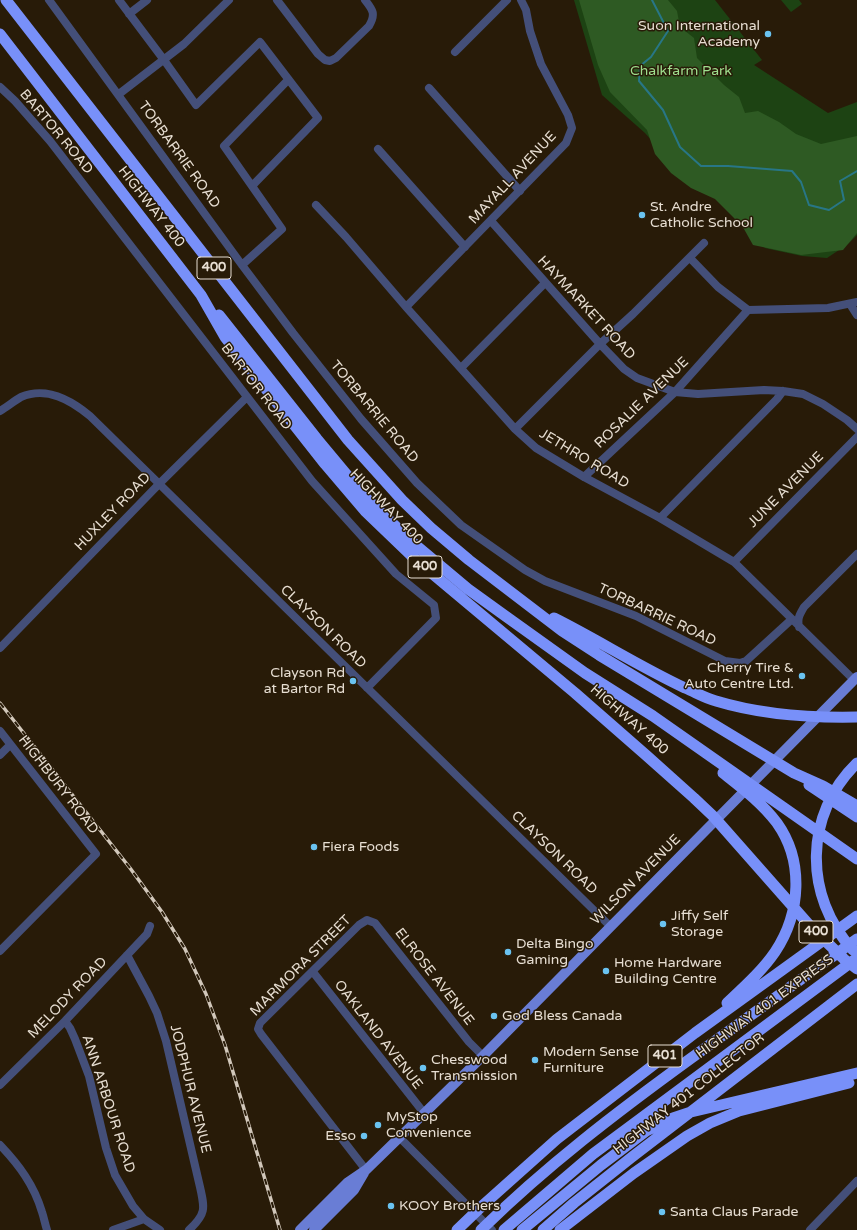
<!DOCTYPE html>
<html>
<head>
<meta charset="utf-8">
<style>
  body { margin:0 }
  canvas { display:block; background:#281b08 }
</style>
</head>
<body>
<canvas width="857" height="1230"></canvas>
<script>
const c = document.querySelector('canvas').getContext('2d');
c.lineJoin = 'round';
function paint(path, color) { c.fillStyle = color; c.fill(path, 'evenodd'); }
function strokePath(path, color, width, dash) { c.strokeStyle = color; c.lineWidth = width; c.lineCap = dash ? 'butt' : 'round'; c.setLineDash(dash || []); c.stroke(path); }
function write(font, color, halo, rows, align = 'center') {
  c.font = font + ' "Varela Round",sans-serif'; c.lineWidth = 3; c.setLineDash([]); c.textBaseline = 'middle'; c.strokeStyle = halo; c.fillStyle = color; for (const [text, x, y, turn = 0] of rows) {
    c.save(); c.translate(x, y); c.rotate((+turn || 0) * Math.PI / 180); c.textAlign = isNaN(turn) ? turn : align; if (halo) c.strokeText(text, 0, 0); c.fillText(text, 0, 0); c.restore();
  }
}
const green = new Path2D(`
  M574,0H715L762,60L754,65L828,113L857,102V235L848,244L827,258L802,256L765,248L732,204L684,177L645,133L602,95Z
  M781,0H799L802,4L791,12Z`);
const forest = new Path2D(`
  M579,0H668L677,11L680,27L694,38L697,58L724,85L739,97L745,113L758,111L779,122L796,134L821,144L857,136V233L843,250L801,255L753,245L744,229L734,218L715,199L691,188L671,173L655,154L647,130L610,92L598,65Z`);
const stream = new Path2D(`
  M652,0L668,31L651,57L640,66L639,81L663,110L680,147L701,166H728L792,171L801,182L809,205L829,210L844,200L840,181L857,171`);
const minor = new Path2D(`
  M49,0L242,265L293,333L361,419L417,483L461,525L525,570L545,581L636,616L725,661L740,663L746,661L792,619
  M119,0L164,60L196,105L260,42L318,118L252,186
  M277,0L318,54L325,60L330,61L336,58L369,26C376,14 373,10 365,0
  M129,14L147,0
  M455,52L507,0
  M0,87L15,101L50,141L312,481L396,574L434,605L436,618L367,688
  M429,88L520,191
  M119,94L184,44L229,0
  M378,149L465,247
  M316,205L346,237L406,307L515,429L536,448L584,477L660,518L734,562L854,680
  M491,221L600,344L624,369L637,378L675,392L698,394L764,390L783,391L803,394L823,404L847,420L857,429
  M690,258L718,287L748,310L828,308L857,302
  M242,265L282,229L224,146L288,80
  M850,304L857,315
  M406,307L566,143L572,128L568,115L541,64L530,31L526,10L521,0
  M461,368L545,283
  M0,411C7,407 14,401 21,397C47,386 71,400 90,416L610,926
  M515,429L600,344L633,314L704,243
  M584,477L675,392L748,310
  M660,518L777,399L783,391
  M734,562L857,437
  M799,627C797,618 800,614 804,607L857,554
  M0,648L159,484L247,397
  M0,731L96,854L0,951
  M0,755L10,745
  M127,955L149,996L157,1013L166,1041L200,1187C205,1209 206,1214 189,1230
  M313,972L424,1113
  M65,1021L70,1028L75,1039L89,1076L106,1148L115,1175L133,1206L144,1219L160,1230
  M0,1085L65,1021L147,934L150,926
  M399,1137L492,1230
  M0,1145C19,1165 34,1185 42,1212C44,1218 45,1224 47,1230
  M366,1170L261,1034L258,1029L260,1023L359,925L367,920L375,923L469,1042L483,1056
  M113,1230L144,1219
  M810,1230L857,1181`);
const major = new Path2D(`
  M300,1230L347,1183L366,1170L483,1056L857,677
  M314,1230L354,1190L364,1173`);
const highway = new Path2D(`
  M6,0L348,440L402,500L431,528L469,560L562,631L599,655L794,773L823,786L857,806
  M0,34L201,295L225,337L325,464L365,511L416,560L575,693L647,756L694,798L713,816L810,926L844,959L857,969
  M219,315L317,439L367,499L412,542L468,589L504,615L585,673L653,716L857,859
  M554,618C598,640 640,667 685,688C695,692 705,698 716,701C762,715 809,718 857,717
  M723,773C742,788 762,803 777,823C804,861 801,913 775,952C762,971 744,987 727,1003
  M809,785L857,817
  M853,950C803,896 804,814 857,763
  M457,1230L482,1206L557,1139L695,1033L857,916
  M481,1230C545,1167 617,1112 690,1059C745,1019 801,979 857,939
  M504,1230L593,1154L857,958
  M522,1230L601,1165L646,1131L673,1118L691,1112L857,1073
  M543,1230L574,1203L632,1157L857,984
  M560,1230L634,1173L687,1136L710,1123L739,1111L849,1083`);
const rail = new Path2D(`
  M0,703L130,868L162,912L185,949L206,994L225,1045L280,1230`);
const markers = [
  [768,34,4,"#6ac3f1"],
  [642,215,4,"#6ac3f1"],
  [802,676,4,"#6ac3f1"],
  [353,681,4,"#6ac3f1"],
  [314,847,4,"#6ac3f1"],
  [663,924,4,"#6ac3f1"],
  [508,952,4,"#6ac3f1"],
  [606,971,4,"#6ac3f1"],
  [494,1016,4,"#6ac3f1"],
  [535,1060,4,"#6ac3f1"],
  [423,1068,4,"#6ac3f1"],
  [378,1125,4,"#6ac3f1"],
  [364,1136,4,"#6ac3f1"],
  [391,1206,4,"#6ac3f1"],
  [662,1212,4,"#6ac3f1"]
];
const shields = [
  [214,268,34],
  [425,567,34],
  [816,932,34],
  [665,1056,34]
];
const shieldNames = [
  ["400",214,268],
  ["400",425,567],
  ["400",816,932],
  ["401",665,1056]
];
const poiNames = [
  ["Suon International",760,26,"right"],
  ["Academy",760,42,"right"],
  ["St. Andre",650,207],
  ["Catholic School",650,223],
  ["Cherry Tire &",794,668,"right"],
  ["Auto Centre Ltd.",794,684,"right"],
  ["Clayson Rd",345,673,"right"],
  ["at Bartor Rd",345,689,"right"],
  ["Fiera Foods",322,847],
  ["Jiffy Self",671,916],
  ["Storage",671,932],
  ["Delta Bingo",516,944],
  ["Gaming",516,960],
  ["Home Hardware",614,963],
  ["Building Centre",614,979],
  ["God Bless Canada",502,1016],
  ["Modern Sense",543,1052],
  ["Furniture",543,1068],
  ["Chesswood",431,1060],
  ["Transmission",431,1076],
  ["MyStop",386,1117],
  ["Convenience",386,1133],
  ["Esso",356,1136,"right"],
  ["KOOY Brothers",399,1206],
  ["Santa Claus Parade",670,1212]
];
const parkNames = [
  ["Chalkfarm Park",681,71]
];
const streetNames = [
  ["BARTOR ROAD",56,132,50],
  ["TORBARRIE ROAD",179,155,54],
  ["MAYALL AVENUE",513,178,-47],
  ["HIGHWAY 400",151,207,52],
  ["HAYMARKET ROAD",586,308,47],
  ["BARTOR ROAD",256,387,52],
  ["ROSALIE AVENUE",642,403,-44],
  ["TORBARRIE ROAD",374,412,50],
  ["JETHRO ROAD",584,459,31],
  ["JUNE AVENUE",786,490,-45],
  ["HIGHWAY 400",386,507,46],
  ["HUXLEY ROAD",113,512,-46],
  ["TORBARRIE ROAD",657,615,25],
  ["CLAYSON ROAD",323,627,44],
  ["HIGHWAY 400",629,720,41],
  ["HIGHBURY ROAD",58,785,52],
  ["CLAYSON ROAD",554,853,44],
  ["WILSON AVENUE",636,880,-45],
  ["MARMORA STREET",301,966,-45],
  ["ELROSE AVENUE",434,977,52],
  ["MELODY ROAD",68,998,-46],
  ["HIGHWAY 401 EXPRESS",765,1007,-36],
  ["OAKLAND AVENUE",378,1035,52],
  ["JODPHUR AVENUE",190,1089,76],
  ["HIGHWAY 401 COLLECTOR",689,1094,-38],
  ["ANN ARBOUR ROAD",108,1104,72]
];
paint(green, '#1d4313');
paint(forest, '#2e5a23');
strokePath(stream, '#287686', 2);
strokePath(minor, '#444f79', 8);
strokePath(major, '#697dd5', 10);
strokePath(highway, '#7890f9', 11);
strokePath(rail, '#d1c7ba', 3.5);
strokePath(rail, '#281b08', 2, [6]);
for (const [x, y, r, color] of markers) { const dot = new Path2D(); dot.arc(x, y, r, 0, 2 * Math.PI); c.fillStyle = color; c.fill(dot); strokePath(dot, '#281b08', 1.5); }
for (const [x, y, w] of shields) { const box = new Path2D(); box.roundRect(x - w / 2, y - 11, w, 22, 3); c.fillStyle = '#281b08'; c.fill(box); strokePath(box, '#e7ded2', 1); }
write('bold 13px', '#e7ded2', null, shieldNames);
write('14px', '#e7ded2', '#281b08', poiNames, 'left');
write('14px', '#9fdf8e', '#281b08', parkNames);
write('14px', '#e7ded2', '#281b08', streetNames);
</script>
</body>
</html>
